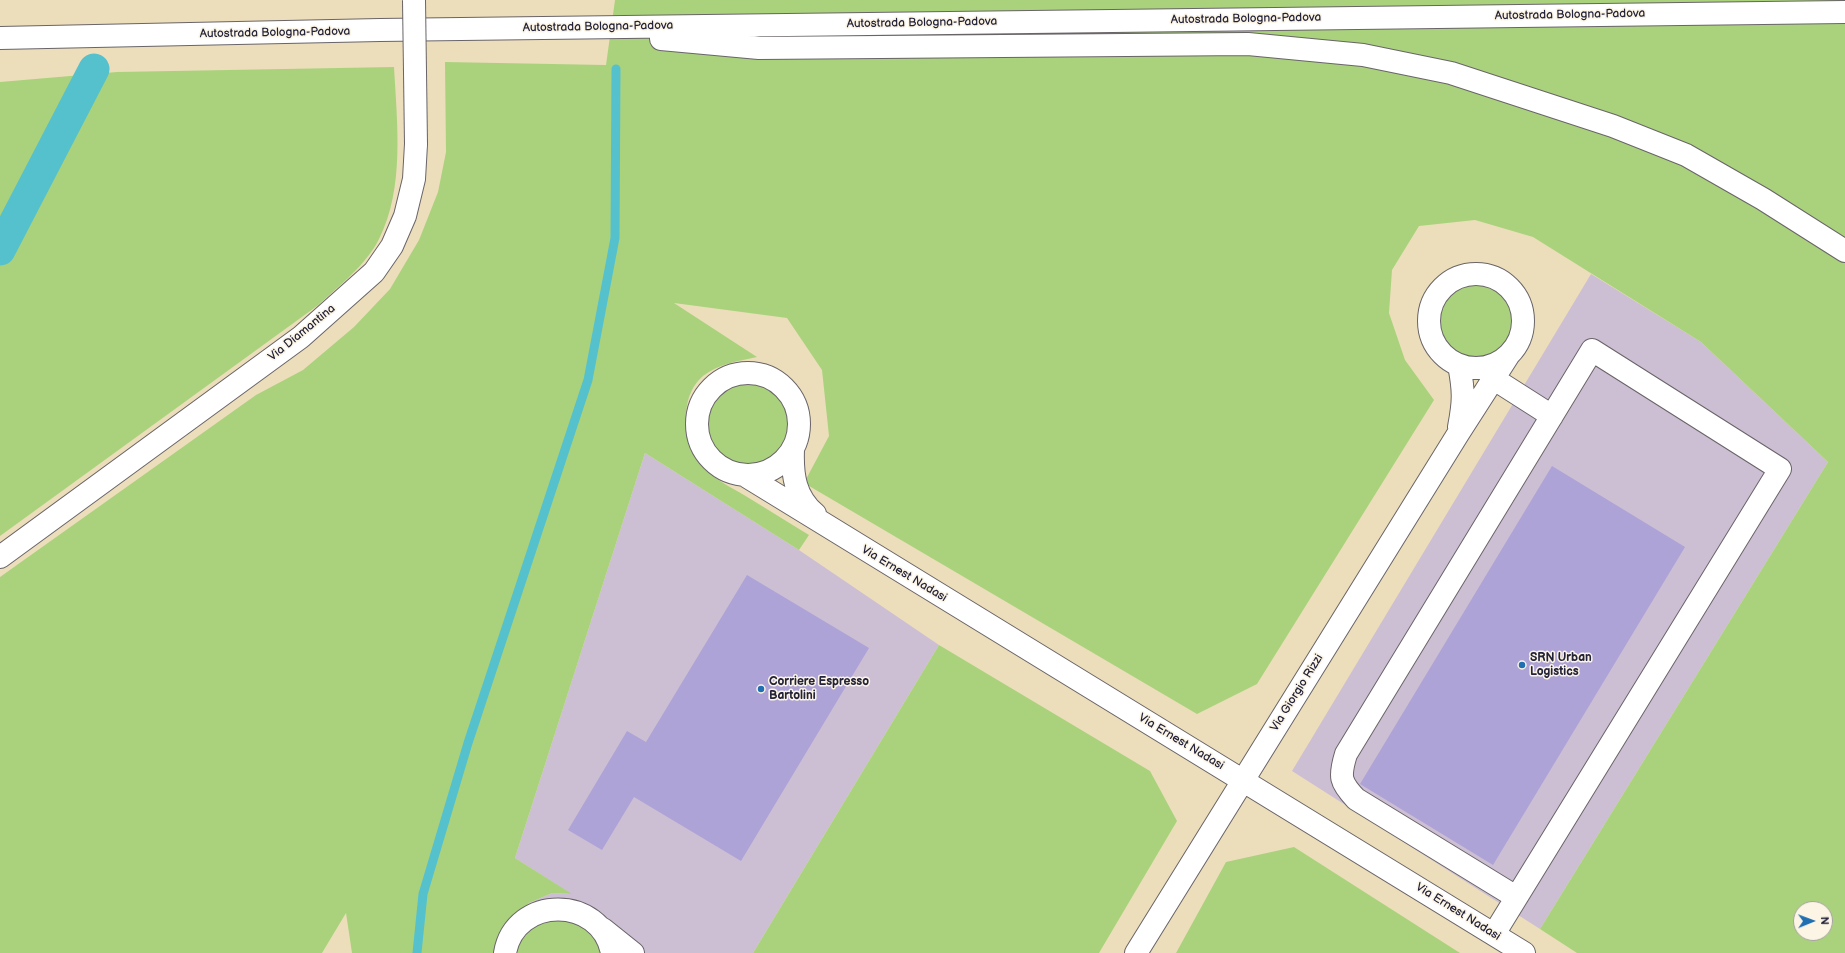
<!DOCTYPE html>
<html>
<head>
<meta charset="utf-8">
<style>
  body { margin:0 }
  #map { position:relative; width:1845px; height:953px; overflow:hidden; background:#eddebb; font-family:"Balsamiq Sans",sans-serif }
  canvas { display:block }
  .north { position:absolute; left:1793px; top:901px; width:40px; height:40px; box-sizing:border-box; background:#fcf5e5; border:1px solid #a5a1a1; border-radius:50%; rotate:89deg; font-size:11px; font-weight:700; line-height:16px; text-align:center; color:#22223b }
  .north::after { content:''; display:block; margin:auto; width:14px; height:18px; background:#1f6fb2; clip-path:polygon(50% 0,100% 100%,50% 72%,0 100%) }
</style>
</head>
<body>
<div id="map">
<canvas width="1845" height="953"></canvas>
<div class="north">N</div>
</div>
<script>
const c = document.querySelector('canvas').getContext('2d');
c.lineJoin = 'round';
function paint(path, color) { c.fillStyle = color; c.fill(path, 'evenodd'); }
function strokePath(path, color, width, dash) { c.strokeStyle = color; c.lineWidth = width; c.lineCap = dash ? 'butt' : 'round'; c.setLineDash(dash || []); c.stroke(path); }
function write(font, color, halo, rows, align = 'center') {
  c.font = font + ' "Balsamiq Sans",sans-serif'; c.lineWidth = 3; c.setLineDash([]); c.textBaseline = 'middle'; c.strokeStyle = halo; c.fillStyle = color; for (const [text, x, y, turn = 0] of rows) {
    c.save(); c.translate(x, y); c.rotate((+turn || 0) * Math.PI / 180); c.textAlign = isNaN(turn) ? turn : align; if (halo) c.strokeText(text, 0, 0); c.fillText(text, 0, 0); c.restore();
  }
}
const industrial = new Path2D(`
  M1591,274L1701,342L1828,462L1540,929L1292,771Z
  M645,453L799,550L939,645L753,953H496L511,919L529,903L552,893L571,894L515,858Z`);
const green = new Path2D(`
  M615,0H1845V953H1577L1540,929L1828,462L1701,342L1533,237L1475,220L1419,226L1392,270L1389,313L1405,360L1434,400L1257,684L1197,714L804,483L829,436L822,370L787,318L674,303L757,357C739,361 718,364 703,376C674,401 686,454 713,476C722,483 734,489 744,495C766,508 787,522 809,535L799,550L645,453L515,858L572,894L552,893L529,903L511,919L496,953H352L346,913L322,953H0V577L256,395L303,370L354,327L390,289L419,240L438,192L446,152L445,62L606,65ZM1801,909H1825V933H1801Z
  M394,67C397,122 405,188 379,239C367,264 338,287 317,306L0,536V82L117,72Z
  M1436 318a42 42 0 1 1 84 0a42 42 0 1 1-84 0Z
  M705 425a43 43 0 1 1 86 0a43 43 0 1 1-86 0Z
  M939,645L1150,771L1177,821L1099,953H753Z
  M1294,847L1460,953H1176L1226,862Z
  M567,918L593,932L603,953H514L516,945L536,923Z`);
const stream = new Path2D(`
  M417,953L423,894L468,743L588,380L615,238L616,69`);
const canal = new Path2D(`
  M0,250L94,69`);
const building = new Path2D(`
  M1552,466L1685,547L1493,865L1360,784Z
  M747,575L869,648L741,861L634,797L602,850L568,830L627,731L646,742Z`);
const minor = new Path2D(`
  M1429 321a47 47 0 1 1 94 0a47 47 0 1 1-94 0Z
  M1459,365C1464,391 1464,401 1459,427
  M697 424a51 51 0 1 1 102 0a51 51 0 1 1-102 0Z
  M1494,379L1552,416
  M793,450C792,475 795,497 815,514
  M746,476L1524,953
  M0,557L301,337L374,272L392,246L405,216L414,179L416,144
  M603,929L633,953
  M1494,934L1780,469L1592,350L1346,754C1339,777 1340,782 1356,799L1516,897
  M505,953C515,895 601,895 612,953
  M1136,953L1458,434L1508,356`);
const highway = new Path2D(`
  M0,38L380,30L1845,12
  M661,39L759,48L1248,44L1363,55L1451,73L1613,126L1686,155L1763,199L1845,251`);
const minorBridge = new Path2D(`
  M414,0L416,144`);
const markers = [
  [1522,665,4,"#1f6fb2"],
  [761,689,4,"#1f6fb2"]
];
const streetNames = [
  ["Autostrada Bologna-Padova",1570,15,-1],
  ["Autostrada Bologna-Padova",1246,19,-1],
  ["Autostrada Bologna-Padova",922,23,-1],
  ["Autostrada Bologna-Padova",598,27,-1],
  ["Autostrada Bologna-Padova",275,33,-1],
  ["Via Diamantina",302,333,-39],
  ["Via Ernest Nadasi",904,574,31],
  ["Via Giorgio Rizzi",1297,693,-58],
  ["Via Ernest Nadasi",1181,742,31],
  ["Via Ernest Nadasi",1458,912,32]
];
const poiNames = [
  ["SRN Urban",1530,658],
  ["Logistics",1530,672],
  ["Corriere Espresso",769,682],
  ["Bartolini",769,696]
];
paint(industrial, '#ccbfd4');
paint(green, '#aad27d');
strokePath(stream, '#55c1cd', 9);
strokePath(canal, '#55c1cd', 31);
paint(building, '#ada3d7');
strokePath(minor, '#696468', 24);
strokePath(highway, '#696468', 24);
strokePath(minor, '#fff', 22);
strokePath(highway, '#fff', 22);
strokePath(minorBridge, '#696468', 24, []);
strokePath(minorBridge, '#fff', 22);
for (const [x, y, r, color] of markers) { const dot = new Path2D(); dot.arc(x, y, r, 0, 2 * Math.PI); c.fillStyle = color; c.fill(dot); strokePath(dot, '#fcf5e5', 1.5); }
write('12px', '#22223b', '#fcf5e5', streetNames);
write('bold 12px', '#22223b', '#fcf5e5', poiNames, 'left');
</script>
</body>
</html>
